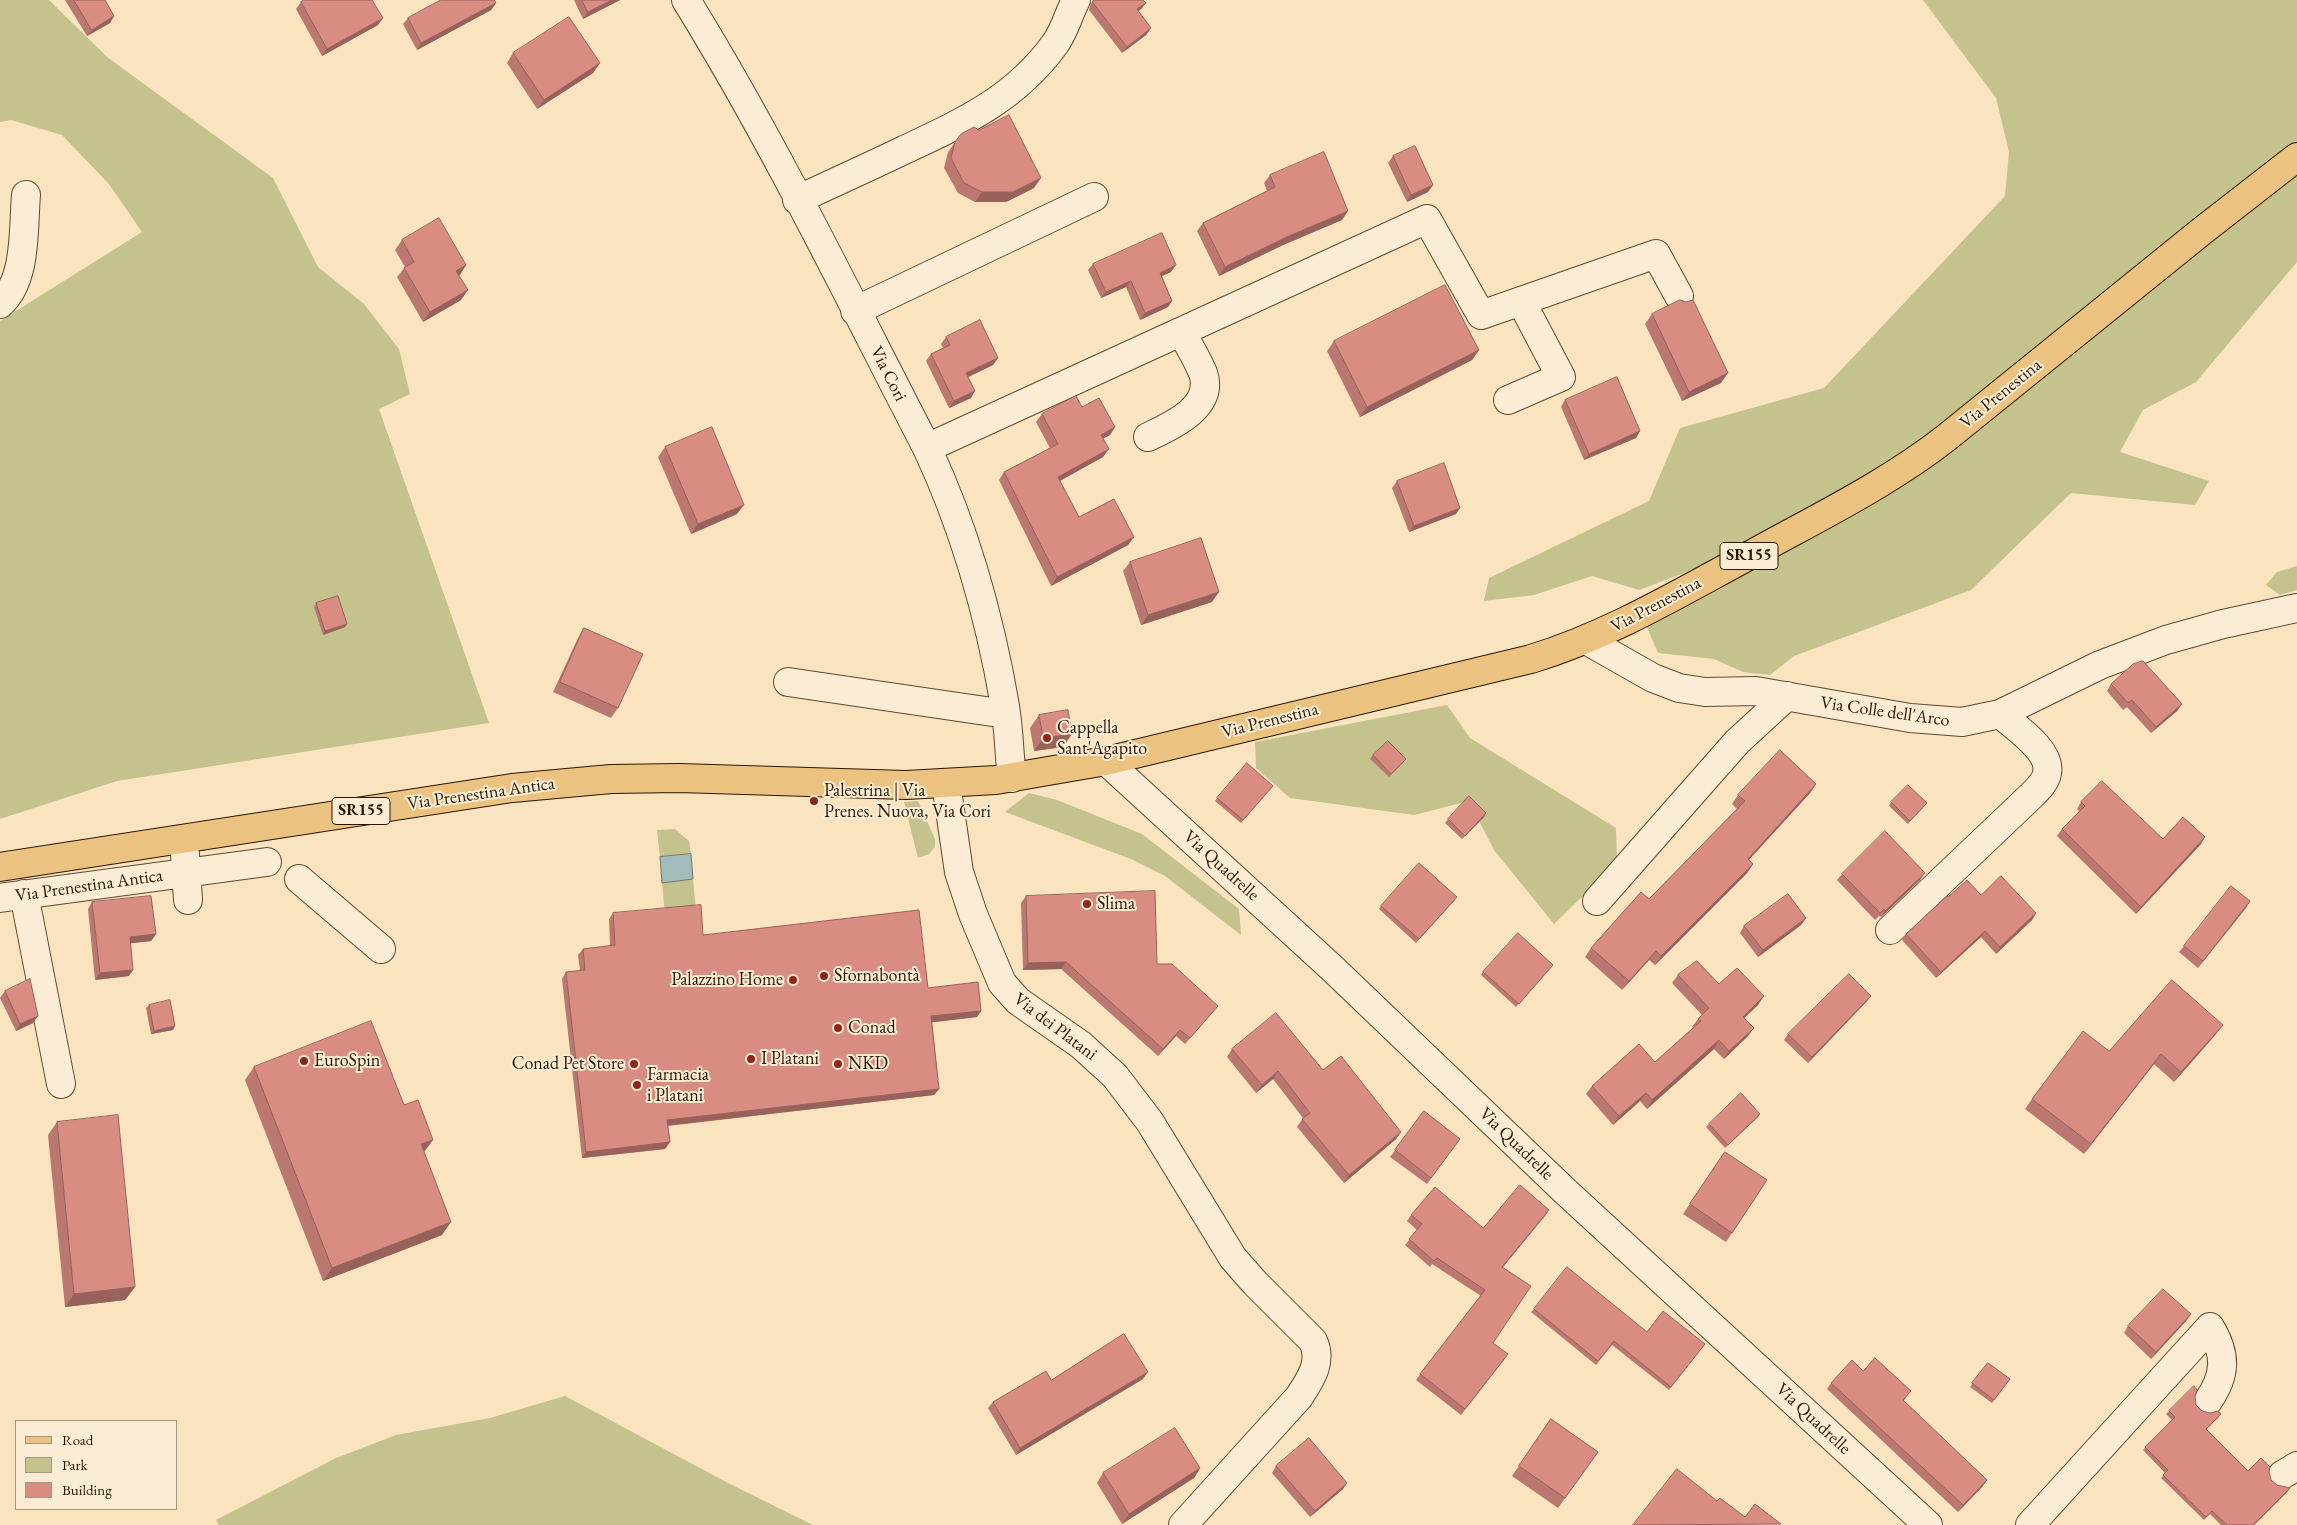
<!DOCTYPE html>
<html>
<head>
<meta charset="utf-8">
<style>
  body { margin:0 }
  #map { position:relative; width:2297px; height:1525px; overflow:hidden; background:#f9e4bf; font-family:"EB Garamond",serif }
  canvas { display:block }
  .legend { position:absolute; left:15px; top:1420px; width:162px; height:90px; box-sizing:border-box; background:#fbedd5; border:1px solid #a79780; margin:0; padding:6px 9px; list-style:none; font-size:15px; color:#2a1701 }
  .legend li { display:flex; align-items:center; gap:10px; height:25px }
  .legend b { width:25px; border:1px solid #a79780 }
</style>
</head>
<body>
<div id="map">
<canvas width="2297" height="1525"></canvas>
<ul class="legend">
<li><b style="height:6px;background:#ecc280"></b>Road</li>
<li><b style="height:14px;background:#c4c28d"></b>Park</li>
<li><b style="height:14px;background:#d88c82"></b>Building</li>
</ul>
</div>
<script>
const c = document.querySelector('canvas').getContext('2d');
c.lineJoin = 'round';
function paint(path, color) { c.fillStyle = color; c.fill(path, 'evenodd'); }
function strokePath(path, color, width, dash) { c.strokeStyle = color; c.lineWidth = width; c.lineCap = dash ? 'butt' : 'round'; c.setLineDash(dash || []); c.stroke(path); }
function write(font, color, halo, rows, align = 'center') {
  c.font = font + ' "EB Garamond",serif'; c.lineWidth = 4; c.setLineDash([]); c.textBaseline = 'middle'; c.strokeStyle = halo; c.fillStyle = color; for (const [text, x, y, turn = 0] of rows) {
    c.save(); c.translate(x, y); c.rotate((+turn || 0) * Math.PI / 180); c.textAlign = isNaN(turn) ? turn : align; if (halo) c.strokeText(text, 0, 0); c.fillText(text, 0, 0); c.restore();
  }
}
const green = new Path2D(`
  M0,0H49L107,57L273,178L318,267L364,304L399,349L410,394L379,409L489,723L117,781L0,819V321L142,232L109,184L62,135L11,120L0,122Z
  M1923,0H2297V146L1915,449L1732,555L1639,590L1592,576L1534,595L1484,601L1489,578L1649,501L1680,428L1824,388L2005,196L2009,152L1996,98Z
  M2297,175V262L2196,382L2143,410L2120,452L2209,481L2195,505L2071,493L1971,590L1794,656L1770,675L1743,672L1714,659L1658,653L1647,627L1884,492L2192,250Z
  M2297,566V590L2280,595L2266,585L2277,572Z
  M1447,705L1470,738L1616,828L1617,863L1554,924L1494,850L1469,801L1414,815L1290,798L1256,768L1255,742Z
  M1029,793L1057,800L1142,834L1239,909L1241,935L1165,876L1131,859L1005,812Z
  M918,801L935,839V847L929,854L918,858L904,802Z
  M675,829L689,841L691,854L660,857L657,830Z
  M693,879L696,911L665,914L662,883Z
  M565,1396L728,1483L813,1525H219L216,1520L336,1458L396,1435L490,1418Z`);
const water = new Path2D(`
  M691,854L693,879L662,883L660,857Z`);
const minor = new Path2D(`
  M686,0C775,144 849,298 927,448C965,529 990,618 1005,706C1009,729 1009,754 1012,778
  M797,200C833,183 869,167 904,150C964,122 1015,99 1055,44C1065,30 1068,15 1076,0
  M0,304C27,280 23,230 26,195
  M855,311L1094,197
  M1508,400L1561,377L1521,301
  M1148,437C1171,426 1215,407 1203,373C1197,359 1189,345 1181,332
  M927,448L1427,219L1481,315L1656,254L1679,296
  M1586,640L1653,678L1679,688L1705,692L1756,691L1910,718L1962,722L2000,714L2100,665L2166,640L2223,624L2297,608
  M788,682L1006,714
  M1106,761L1333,969L1566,1192L1928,1525
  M946,783L959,872L973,914L1002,983L1018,1001L1081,1045L1115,1076L1150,1122L1233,1258L1255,1283L1313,1341C1323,1362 1310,1380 1299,1397L1183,1525
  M185,854L188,900
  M299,879L381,949
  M24,894L61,1084
  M0,898L267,862
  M1597,901L1737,742L1787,696
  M1890,930L2032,795C2038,789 2046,781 2047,773C2052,751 2015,727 2000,714
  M2282,1475L2297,1466
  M2030,1525L2210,1327C2227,1355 2226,1375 2208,1401`);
const major = new Path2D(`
  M0,867L512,788L611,779L679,778L906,785L996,780L1106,761L1531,659C1610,635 1681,592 1754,553C1819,517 1887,484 1946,438L2202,231L2297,157`);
const wall = new Path2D(`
  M65,0H105L114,16L110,23L87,36Z
  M574,0H620L583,19Z
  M1093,0H1143L1146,3L1141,9L1138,11L1151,28L1146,35L1122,53L1089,10L1091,3Z
  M301,2L378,25L322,56L296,9Z
  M496,3L491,10L417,50L403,24L408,18Z
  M513,53L600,63L593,73L537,109L507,63Z
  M961,134L1034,188L1006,202H975L958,193L944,168L948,152Z
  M1393,156L1433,185L1428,192L1407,202L1388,163Z
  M1270,175L1342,220L1283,245L1219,276L1197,231L1203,223L1267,191L1264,183Z
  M402,240L466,265L459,276L461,300L423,322L397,277L405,267L395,250Z
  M1093,264L1171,272L1162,276L1172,301L1168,307L1140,320L1126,287L1101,298L1088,270Z
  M1652,314L1721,383L1682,401L1645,324Z
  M946,337L998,358L993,365L968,377L971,398L949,408L926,361L931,354L943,348L941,344Z
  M1334,341L1479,350L1472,360L1360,417L1327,351Z
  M1565,400L1640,431L1636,438L1584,460L1561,407Z
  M1082,407L1115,427L1110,435L1103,438V457L1060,481L1079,517L1128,545L1051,586L999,480L1004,472L1050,448L1036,422L1042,414Z
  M665,447L737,514L691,534L658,457Z
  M1397,481L1456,514L1409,532L1392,488Z
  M1130,562L1212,602L1141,625L1123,571Z
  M316,603L347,624L345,627L323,635L314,607Z
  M584,628L618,708L611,718L553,692L578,638Z
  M2111,684L2182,704L2177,711L2151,733L2127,707L2123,710L2107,691Z
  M1039,715L1063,747L1034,751L1030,728Z
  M1373,755L1404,762L1389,777L1370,759Z
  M1816,784L1810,793L1749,860L1753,864L1747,873L1655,965L1649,960L1622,990L1585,957L1591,948L1649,899L1737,809L1732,804L1738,795Z
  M1273,786L1241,823L1215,801L1217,798Z
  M1891,802L1927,803L1908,824L1889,806Z
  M2081,802L2163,839L2201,844L2136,914L2057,836L2062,829L2079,811L2077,809Z
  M1484,817L1462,839L1445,823L1448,819Z
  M1842,874L1920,880L1881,917L1879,916L1875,920L1837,880Z
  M1981,895L2036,913L2032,920L1996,954L1981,937L1936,978L1902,940L1906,934L1948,897Z
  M1026,896L1157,964L1213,1012L1185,1044L1176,1036L1158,1056L1061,969L1023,970L1021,903Z
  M1455,900L1416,943L1379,909L1381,906Z
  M2250,901L2198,968L2179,952L2184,946Z
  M92,902L156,934L151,941L131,943L129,976L95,980L88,909Z
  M613,913L703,935L928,988L981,1011L977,1017L932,1022L939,1089L934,1095L668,1126L670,1142L665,1149L582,1158L562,979L566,972L580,971L578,955L583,949L610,946L609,919Z
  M1806,918L1801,925L1758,957L1740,933L1744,926Z
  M1553,965L1516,1007L1481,975L1483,972Z
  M1678,975L1719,984L1758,1005L1744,1018L1748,1036L1724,1059L1714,1049L1647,1109L1640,1101L1613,1125L1586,1094L1592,1086L1655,1062L1693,1028L1692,1027L1698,1019L1702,1015L1672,983Z
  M5,991L33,1023L16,1031L0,998Z
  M1871,996L1867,1001L1808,1063L1784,1040L1788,1034Z
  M149,1005L173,1030L151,1034L146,1008Z
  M2216,1034L2174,1082L2154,1064L2084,1154L2025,1109L2032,1099L2109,1051Z
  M1232,1049L1323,1070L1401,1132L1396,1139L1344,1183L1297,1127L1303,1118L1273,1079L1256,1093L1227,1057Z
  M254,1067L424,1152L442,1235L323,1281L245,1080Z
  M1424,1111L1460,1139L1427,1184L1390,1157Z
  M1760,1114L1758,1117L1725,1148L1706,1127L1709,1124Z
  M57,1122L135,1287L125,1300L65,1307L48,1135Z
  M1725,1152L1767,1180L1726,1242L1683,1214Z
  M1549,1210L1503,1267L1493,1343L1504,1360L1461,1415L1416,1380L1481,1296L1432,1264L1430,1267L1405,1245L1417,1230L1407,1221L1411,1215L1483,1228Z
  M1534,1309L1647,1332L1705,1344L1669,1390L1612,1345L1596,1365L1531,1312Z
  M2191,1314L2186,1321L2151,1359L2124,1333L2128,1326Z
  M1988,1363L2010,1379L1992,1403L1970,1387Z
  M1863,1371L1906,1398L1903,1401L1987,1480L1982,1487L1958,1512L1827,1389L1831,1383Z
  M1143,1379L1016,1455L988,1408L993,1402L1051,1380Z
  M2195,1397L2196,1405L2202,1411L2219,1417L2206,1430L2248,1471L2269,1472L2271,1480L2277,1485L2288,1491L2254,1525H2221L2210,1514L2204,1520L2161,1478L2165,1473L2143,1450L2172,1420L2166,1414L2169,1411Z
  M1551,1419L1598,1452L1558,1508L1512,1476Z
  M1276,1466L1343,1489L1310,1517L1272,1473Z
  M1200,1468L1194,1478L1122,1524L1097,1483L1103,1473Z`);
const shadedWall = new Path2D(`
  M612,0H620L583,19L588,12Z
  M496,3L491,10L417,50L421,43Z
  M1146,3L1141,9L1132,16L1137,9Z
  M114,16L110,23L87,36L92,30Z
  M383,18L378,25L322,56L327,49Z
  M1151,28L1146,35L1122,53L1127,47Z
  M600,63L593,73L537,109L544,100Z
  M1041,178L1034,188L1006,202H975L982,192Z
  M1433,185L1428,192L1407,202L1411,195Z
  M1348,211L1342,220L1283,245L1219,276L1225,267L1289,236Z
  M466,265L460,275L449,281L456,271Z
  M1176,265L1171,272L1155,279L1160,273Z
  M1131,281L1126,287L1101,298L1106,292Z
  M468,290L461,300L423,322L430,312Z
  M1172,301L1168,307L1140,320L1145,313Z
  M1479,350L1472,360L1360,417L1367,407Z
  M998,358L993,365L962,380L966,373Z
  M1728,373L1721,383L1682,401L1689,392Z
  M975,391L971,398L949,408L954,401Z
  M1115,427L1110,435L1095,443L1101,435Z
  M1640,431L1636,438L1584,460L1589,454Z
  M1109,449L1103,457L1052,485L1058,477Z
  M744,505L737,514L691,534L698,524Z
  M1460,508L1456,514L1409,532L1414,526Z
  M1134,537L1128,545L1051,586L1057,577Z
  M1219,592L1212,602L1141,625L1148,615Z
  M347,624L345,627L323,635L325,631Z
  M2182,704L2177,711L2151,733L2156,727Z
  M1072,734L1063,747L1034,751L1043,738Z
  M1816,784L1810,793L1742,867L1748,859Z
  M1486,813L1484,817L1462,839L1465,836Z
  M2205,837L2201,844L2136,914L2141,907Z
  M1753,864L1747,873L1655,965L1661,956Z
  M1925,873L1920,880L1881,917L1885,911Z
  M2250,901L2246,908L2198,968L2203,961Z
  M2036,913L2032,920L1996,954L2000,947Z
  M1806,918L1801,925L1758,957L1763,950Z
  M1985,931L1981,937L1936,978L1941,972Z
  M156,934L151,941L125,944L130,937Z
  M1656,951L1649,960L1622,990L1629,981Z
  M1066,962L1061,969L1023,970L1028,963Z
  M133,970L129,976L95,980L100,973Z
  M1764,996L1758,1005L1737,1025L1743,1017Z
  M1871,996L1867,1001L1808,1063L1812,1057Z
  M981,1011L977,1017L927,1023L931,1016Z
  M38,1016L33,1023L16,1031L20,1024Z
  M2223,1025L2216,1034L2174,1082L2181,1072Z
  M175,1026L173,1030L151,1034L154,1031Z
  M1754,1028L1748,1036L1724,1059L1729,1051Z
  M1180,1030L1176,1036L1158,1056L1163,1049Z
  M1719,1040L1714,1049L1647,1109L1652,1100Z
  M2161,1054L2154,1064L2084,1154L2091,1144Z
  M1278,1071L1273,1079L1256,1093L1262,1085Z
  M939,1089L934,1095L663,1126L667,1120Z
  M1646,1093L1640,1101L1613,1125L1619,1116Z
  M1760,1114L1758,1117L1725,1148L1728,1145Z
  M1401,1132L1396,1139L1344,1183L1349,1175Z
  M433,1140L424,1152L421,1144Z
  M670,1142L665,1149L582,1158L586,1152Z
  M1549,1210L1545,1216L1498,1273L1502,1267Z
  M451,1222L442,1235L323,1281L332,1268Z
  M135,1287L125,1300L65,1307L74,1294Z
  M2191,1314L2186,1321L2151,1359L2156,1352Z
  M1148,1372L1143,1379L1016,1455L1020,1448Z
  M1200,1468L1194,1478L1122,1524L1129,1514Z
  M1987,1480L1982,1487L1958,1512L1963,1505Z
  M1347,1483L1343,1489L1310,1517L1315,1511Z
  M2290,1488L2288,1491L2254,1525H2253Z`);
const building = new Path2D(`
  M74,0H105L114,16L92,30Z
  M304,0H372L383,18L327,49L301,2Z
  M441,0H494L496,3L421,43L408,18Z
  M582,0H612L588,12Z
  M1094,0H1143L1146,3L1137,9L1151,28L1127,47L1093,3Z
  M569,17L600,63L544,100L513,53Z
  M1009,115L1041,178L1013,192H982L964,183L951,158L955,142L961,134L974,127L979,130Z
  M1415,146L1433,185L1411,195L1393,156Z
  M1324,152L1348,211L1289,236L1225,267L1203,223L1275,187L1270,175Z
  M439,218L466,265L456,271L468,290L430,312L404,268L414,262L402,240Z
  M1162,233L1176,265L1160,273L1172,301L1145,313L1131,281L1106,292L1093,264Z
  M1445,285L1479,350L1367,407L1334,341Z
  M1680,300L1686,302L1693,300L1728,373L1689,392L1652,314Z
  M980,320L998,358L966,373L975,391L954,401L931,354L950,345L946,337Z
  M1617,377L1640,431L1589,454L1565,400Z
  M1076,396L1082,407L1099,398L1115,427L1101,435L1109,449L1058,477L1079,517L1114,499L1134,537L1057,577L1004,472L1058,444L1042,414Z
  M712,427L744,505L698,524L665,447Z
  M1444,463L1460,508L1414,526L1397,481Z
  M1201,538L1219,592L1148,615L1130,562Z
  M338,596L347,624L325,631L316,603Z
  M584,628L643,654L618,708L560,682Z
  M2143,661L2182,704L2156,727L2132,700L2128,703L2111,684L2133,664Z
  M1068,710L1072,734L1043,738L1039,715Z
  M1388,741L1406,759L1391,774L1373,755Z
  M1780,750L1816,784L1748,859L1753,864L1661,956L1656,951L1629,981L1591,948L1641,892L1649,899L1745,801L1738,795Z
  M1247,763L1273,786L1243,820L1217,798Z
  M2102,781L2163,839L2183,817L2205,837L2141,907L2062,829L2085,806L2081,802Z
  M1908,785L1927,803L1910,821L1891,802Z
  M1469,796L1486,813L1465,836L1448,819Z
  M1885,831L1925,873L1885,911L1884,909L1880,913L1842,874Z
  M1419,863L1457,897L1419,939L1381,906Z
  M2001,876L2036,913L2000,947L1985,931L1941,972L1906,934L1947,896L1948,897L1967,880L1981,895Z
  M2231,886L2250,901L2203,961L2184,946Z
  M1155,891L1157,964H1172L1218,1006L1190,1038L1180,1030L1163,1049L1066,962L1028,963L1026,896Z
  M1788,894L1806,918L1763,950L1744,926Z
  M151,896L156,934L130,937L133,970L100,973L92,902Z
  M701,905L703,935L919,910L928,988L978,982L981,1011L931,1016L939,1089L667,1120L670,1142L586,1152L566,972L585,970L583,949L615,945L613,913Z
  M1518,933L1553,965L1519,1004L1483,972Z
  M1697,961L1719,984L1737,968L1764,996L1743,1017L1754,1028L1729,1051L1719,1040L1652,1100L1646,1093L1619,1116L1592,1086L1639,1044L1655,1062L1701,1021L1698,1019L1709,1008L1678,975Z
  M1849,974L1871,996L1812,1057L1788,1034Z
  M30,979L38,1016L20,1024L5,991Z
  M2172,980L2223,1025L2181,1072L2161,1054L2091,1144L2032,1099L2083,1031L2109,1051Z
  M170,1000L175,1026L154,1031L149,1005Z
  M1276,1013L1323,1070L1341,1056L1401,1132L1349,1175L1302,1119L1310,1113L1278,1071L1262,1085L1232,1049Z
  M371,1021L404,1105L418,1100L433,1140L421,1144L451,1222L332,1268L254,1067Z
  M1741,1093L1760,1114L1728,1145L1709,1124Z
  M1424,1111L1460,1139L1431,1178L1395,1150Z
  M118,1115L135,1287L74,1294L57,1122Z
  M1725,1152L1767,1180L1732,1233L1690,1204Z
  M1520,1185L1549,1210L1502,1267L1531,1286L1493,1343L1508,1354L1465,1409L1420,1374L1485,1290L1437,1258L1434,1261L1409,1239L1422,1224L1411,1215L1435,1187L1483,1228Z
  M1567,1267L1647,1332L1663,1311L1705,1344L1671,1387L1614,1341L1598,1361L1534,1309Z
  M2163,1289L2191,1314L2156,1352L2128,1326Z
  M1124,1334L1148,1372L1020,1448L993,1402L1046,1371L1051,1380Z
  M1875,1358L1911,1391L1903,1400L1987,1480L1963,1505L1831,1383L1852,1360L1863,1371Z
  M1988,1363L2010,1379L1994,1400L1972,1383Z
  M2194,1386L2197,1390L2195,1397L2196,1405L2202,1411L2210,1413L2218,1411L2221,1414L2206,1429L2248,1471L2261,1458L2270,1467L2269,1472L2271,1480L2277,1485L2290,1488L2253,1525H2227L2212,1511L2206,1517L2163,1475L2168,1470L2145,1447L2175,1417L2169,1411Z
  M1551,1419L1598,1452L1565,1498L1519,1466Z
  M1175,1428L1200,1468L1129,1514L1103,1473Z
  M1309,1438L1347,1483L1315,1511L1276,1466Z
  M1677,1469L1717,1501L1720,1498L1745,1517L1755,1504L1781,1524L1633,1525Z`);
const markers = [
  [1047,738,5,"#8f2418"],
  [814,801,5,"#8f2418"],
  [1087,904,5,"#8f2418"],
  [824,976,5,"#8f2418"],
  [793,980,5,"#8f2418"],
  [838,1028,5,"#8f2418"],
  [751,1059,5,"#8f2418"],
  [304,1061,5,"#8f2418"],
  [634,1064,5,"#8f2418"],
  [838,1064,5,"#8f2418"],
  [637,1085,5,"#8f2418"]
];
const shields = [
  [1749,556,58],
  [361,811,58]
];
const shieldNames = [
  ["SR155",1749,556],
  ["SR155",361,811]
];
const streetNames = [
  ["Via Cori",888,374,63],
  ["Via Prenestina",2001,394,-39],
  ["Via Prenestina",1656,605,-28],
  ["Via Colle dell'Arco",1885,712,8],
  ["Via Prenestina",1270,721,-14],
  ["Via Prenestina Antica",481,794,-8],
  ["Via Quadrelle",1221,866,42],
  ["Via Prenestina Antica",89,886,-8],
  ["Via dei Platani",1055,1027,37],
  ["Via Quadrelle",1516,1144,44],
  ["Via Quadrelle",1813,1419,43]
];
const poiNames = [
  ["Cappella",1057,728],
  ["Sant'Agapito",1057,749],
  ["Palestrina | Via",824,791],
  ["Prenes. Nuova, Via Cori",824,812],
  ["Slima",1097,904],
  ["Sfornabontà",834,976],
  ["Palazzino Home",783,980,"right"],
  ["Conad",848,1028],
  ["I Platani",761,1059],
  ["EuroSpin",314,1061],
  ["Conad Pet Store",624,1064,"right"],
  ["NKD",848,1064],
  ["Farmacia",647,1075],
  ["i Platani",647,1096]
];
paint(green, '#c4c28d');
paint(water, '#a1bcbb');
strokePath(water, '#717a71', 1);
strokePath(minor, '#5e4a30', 30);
strokePath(major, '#2a1701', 30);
strokePath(minor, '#fbedd5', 28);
strokePath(major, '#ecc280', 28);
paint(wall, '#ba7870');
paint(shadedWall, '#97625b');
paint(building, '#d88c82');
strokePath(building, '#97625b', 1);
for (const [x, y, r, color] of markers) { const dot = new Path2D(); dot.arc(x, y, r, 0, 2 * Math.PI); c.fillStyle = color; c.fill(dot); strokePath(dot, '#fbedd5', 2); }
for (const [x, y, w] of shields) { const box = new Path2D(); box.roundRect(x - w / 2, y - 13.5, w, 27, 4); c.fillStyle = '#fbedd5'; c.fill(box); strokePath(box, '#2a1701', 1); }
write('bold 16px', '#2a1701', null, shieldNames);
write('18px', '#2a1701', '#fbedd5', streetNames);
write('18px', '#2a1701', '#fbedd5', poiNames, 'left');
</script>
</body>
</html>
